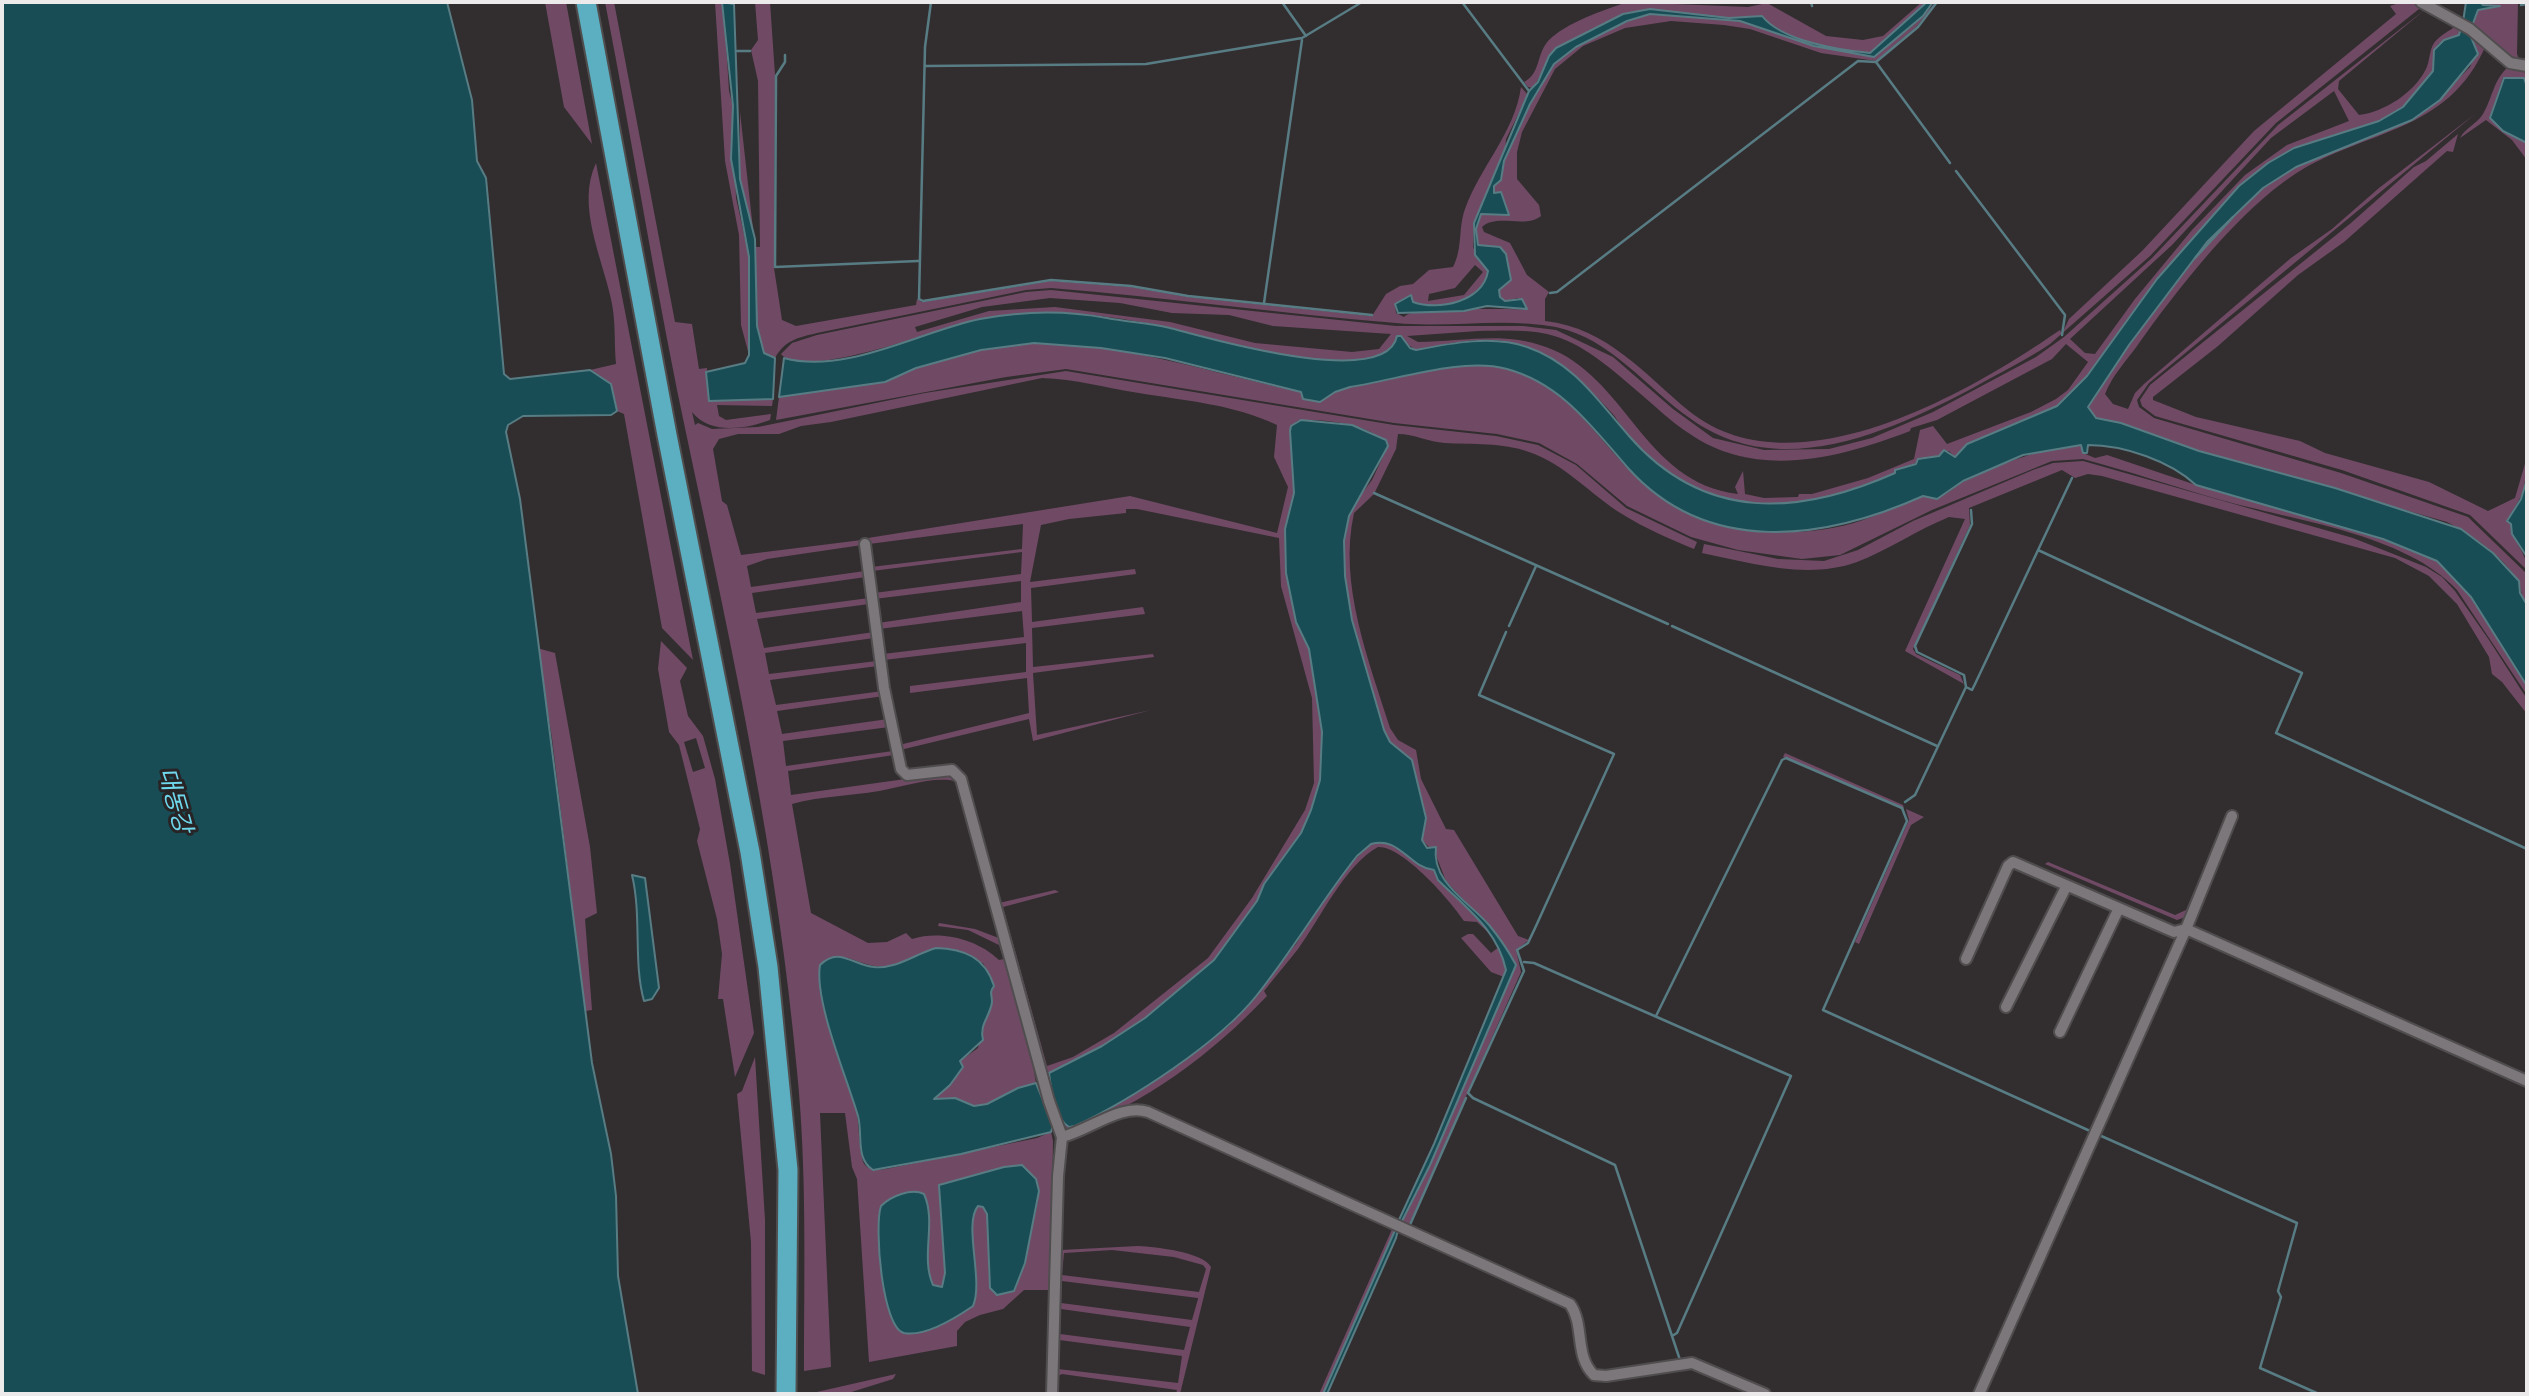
<!DOCTYPE html>
<html>
<head>
<meta charset="utf-8">
<style>
  body { margin:0 }
  #map { position:relative; width:2529px; height:1396px; overflow:hidden; background:#322e30; font-family:Barlow,sans-serif }
  canvas { display:block }
  .frame { position:absolute; inset:0; border:4px solid #edeaec; pointer-events:none }
</style>
</head>
<body>
<div id="map">
<canvas width="2529" height="1396"></canvas>
<div class="frame"></div>
</div>
<script>
const c = document.querySelector('canvas').getContext('2d');
c.lineJoin = 'round';
function paint(path, color) { c.fillStyle = color; c.fill(path, 'evenodd'); }
function strokePath(path, color, width, dash) { c.strokeStyle = color; c.lineWidth = width; c.lineCap = dash ? 'butt' : 'round'; c.setLineDash(dash || []); c.stroke(path); }
function write(font, color, halo, rows, align = 'center') {
  c.font = font + ' Barlow,"Noto Sans KR",sans-serif'; c.lineWidth = 6; c.setLineDash([]); c.textBaseline = 'middle'; c.strokeStyle = halo; c.fillStyle = color; for (const [text, x, y, turn = 0] of rows) {
    c.save(); c.translate(x, y); c.rotate((+turn || 0) * Math.PI / 180); c.textAlign = isNaN(turn) ? turn : align; if (halo) c.strokeText(text, 0, 0); c.fillText(text, 0, 0); c.restore();
  }
}
const green = new Path2D(`
  M545,2H566L592,144L564,107Z
  M605,2H614L675,322L692,324L699,369L707,368L709,401L773,399L772,406L717,405L719,416L726,420L771,414L770,420C746,429 710,435 692,412L695,425L698,423L712,429L758,427L925,393L1066,371L1394,425L1496,436L1538,445L1576,465L1626,508L1697,542L1694,549C1670,539 1644,528 1622,514C1590,494 1566,465 1529,452C1502,442 1473,445 1445,443C1429,442 1414,434 1398,434L1396,449L1374,494L1354,513C1338,584 1369,661 1390,728L1398,740L1416,750L1421,779L1446,829L1454,830L1518,936L1529,940L1516,950L1521,972L1408,1227L1401,1223L1430,1165L1513,968L1494,932L1446,881L1435,853L1422,840L1426,818L1412,760L1390,742L1384,730L1352,620L1345,576L1344,541L1351,508L1372,480L1388,446C1374,424 1323,418 1297,421L1290,431L1294,493L1285,529L1286,573L1296,622L1309,649L1322,732L1320,780L1311,810L1301,833L1264,884L1257,901L1214,960L1145,1018L1102,1046L1050,1073L1061,1120L1064,1125L1075,1126L1137,1092L1229,1026L1296,944L1320,904L1351,863L1371,844C1400,836 1408,867 1434,870C1446,897 1477,910 1492,936L1477,922L1464,921C1450,900 1403,846 1378,847C1345,865 1320,919 1298,949C1287,963 1275,977 1264,991L1267,996C1213,1053 1144,1105 1069,1131L1058,1117L999,903L1055,890L1059,892L1003,907L1047,1066L1073,1057L1114,1033L1208,958L1252,898L1305,810L1314,783L1312,698L1281,586L1279,538L1137,509H1126V513L1069,519L1041,525L1030,582L1135,569L1136,574L1031,588L1032,622L1143,607L1145,614L1032,628L1033,667L1153,654L1154,657L1033,673L1037,735L1151,710L1033,741L1029,719L900,750L899,745L1029,713L1027,678L910,693V686L1026,672V643L884,660L883,654L1024,637L1022,611L879,629L878,623L1021,602V581L874,599V593L1021,574L1022,552L872,571L871,567L1022,549L1023,524L869,544L868,538L1130,496L1277,533L1288,487L1274,457L1277,425C1233,404 1186,401 1139,393C1106,388 1075,379 1042,378L831,422L801,426L779,434H738L719,439L713,449L722,501L727,505L741,555L862,540V545L767,559L747,566L751,587L865,571L866,577L752,593L756,613L869,598V604L757,619L764,648L874,632V638L765,653L769,674L877,661L878,666L770,680L776,705L883,691L884,696L777,711L782,734L888,719L889,727L783,741L786,766L893,751L894,755L788,771L791,795L941,774L953,775L959,782C935,775 904,787 879,791C849,796 821,796 792,804L811,913L868,943L887,942L906,933L912,939C941,930 977,939 999,960L1004,959L999,945L968,930L938,926L939,923L975,929L1004,940L1036,1063L1033,1066L1036,1083C1018,1088 1002,1101 984,1105C969,1108 949,1101 933,1099L950,1085L960,1061L978,1048C980,1041 980,1033 982,1026C988,997 1001,995 983,963L907,960C867,982 845,940 820,965C814,1003 844,1068 856,1107C859,1119 859,1159 865,1165C870,1171 879,1170 886,1169L1037,1138L1051,1132L1053,1141L1051,1290H1024L1003,1309L980,1315L965,1322L957,1331V1346L869,1362L857,1179L852,1167L845,1113H820L831,1367L804,1371C804,1271 807,1170 797,1071C778,861 733,653 689,447C657,299 634,150 605,2ZM1022,1165L1036,1179C1047,1217 1011,1262 994,1294L989,1276L987,1214L983,1207L977,1206C962,1225 985,1280 973,1306L940,1326L911,1333L892,1321L878,1235L927,1202L928,1268L933,1285L943,1287L945,1273L939,1185L1003,1167Z
  M715,2H722L724,11L729,91L733,106L736,198L749,257V355L741,325L739,235L725,161Z
  M755,2H770L775,75L774,268L782,320L796,326L916,305L917,299L922,302L1051,281L1131,287L1188,297L1372,316L1386,294L1400,286L1413,284L1429,270L1453,267C1463,248 1458,228 1465,209C1480,167 1515,132 1521,87L1528,95L1506,139L1505,154L1474,223L1473,247L1478,260L1488,271C1483,303 1439,311 1413,302L1410,295L1395,304L1396,313L1404,317C1412,306 1508,310 1527,309L1518,298L1505,301L1500,297L1499,290L1511,280L1506,254L1500,247L1478,245L1476,229L1481,214L1509,215L1501,192L1494,194V186L1501,180L1504,161L1530,104L1554,64L1576,47L1620,24L1650,14L1740,21L1814,46L1874,57L1916,23L1936,2L1917,26L1876,61L1821,53L1750,29L1724,25L1671,21L1625,28L1583,46L1555,69L1522,132L1517,152V179L1539,205L1541,216C1525,229 1497,213 1482,227L1484,232L1510,243L1527,275L1549,292L1545,299V321C1608,328 1645,375 1689,411C1793,495 1969,393 2060,330L2062,334L2069,319L2142,251L2254,131L2396,14L2390,6L2402,2L2424,5L2276,123L2150,256L2050,344C2025,361 1997,374 1971,389C1887,433 1779,482 1691,419C1646,388 1612,339 1556,327C1504,317 1449,328 1396,323C1281,314 1166,297 1051,288L1026,290L817,333C797,338 785,340 775,358L767,357C749,332 757,277 755,247H760L758,81L751,50L758,40ZM1475,265L1483,272L1464,295L1428,301L1429,294L1455,288Z
  M1627,2L1748,7L1767,3L1826,36L1863,40L1883,36L1922,2H1927L1870,53C1842,50 1778,41 1762,16L1729,18L1650,9L1623,14L1556,48L1533,88L1528,87L1524,82C1541,73 1536,55 1548,41C1567,22 1602,11 1627,2Z
  M2480,2H2518L2517,54L2519,59L2527,58V62C2509,59 2489,37 2470,27L2478,10L2498,7L2483,5Z
  M2427,8L2339,81L2338,89L2359,115C2384,112 2414,93 2426,69C2430,61 2429,51 2434,43C2440,35 2449,31 2456,26L2461,28L2459,35L2438,44L2433,71L2403,107L2379,121L2294,148L2268,163L2239,186L2157,279L2087,376L2057,406L1967,444L1955,457L1949,451L1932,458L1918,459L1916,463L1895,470V473C1798,516 1705,522 1629,437C1622,429 1618,419 1610,411C1584,382 1554,357 1516,344C1487,334 1446,344 1416,350L1397,337C1385,391 1206,337 1170,328C1145,322 1117,318 1092,315C1054,312 1018,312 980,319C946,326 804,382 781,354L792,343L817,335L1026,292L1051,290L1396,326H1523L1556,330L1613,357L1673,409L1713,438L1764,450L1829,449L1872,438L1933,412L2036,357L2064,337L2152,258L2278,125ZM2334,91L2349,121L2287,145L2245,175L2192,230L2135,299L2095,354L2085,353L2070,339L2172,245L2271,138ZM1050,298L1120,303L1172,313L1229,315L1273,326L1391,334L1379,349L1352,352L1255,343L1170,322L1055,307L989,311L917,332L915,327L982,307ZM1478,331C1500,331 1525,329 1547,334C1582,342 1610,368 1636,390C1654,405 1671,422 1690,434C1757,480 1840,458 1910,431L1911,428L1937,420L2052,359L2066,344L2088,362L2068,390L2056,399L2031,412L1947,444L1933,426L1920,430L1914,459L1868,478L1812,494H1799L1798,497L1764,498L1745,494L1743,471L1735,487L1738,494C1643,483 1627,376 1546,347C1502,331 1463,342 1418,342L1407,336Z
  M2469,32L2486,45C2448,134 2365,129 2295,174C2238,211 2176,291 2137,346C2126,361 2112,376 2105,394L2113,404L2128,409L2135,393L2144,384L2291,258L2332,229L2379,188L2475,114L2149,383L2137,400L2139,407L2154,418L2341,473L2468,517L2527,574V605C2520,597 2522,587 2517,579C2501,555 2473,535 2447,522L2199,451L2121,423L2096,418L2088,408L2129,345L2207,242L2263,188L2296,167L2403,124L2431,107L2470,67L2477,50Z
  M2509,66L2527,69V87L2524,78H2503L2490,117L2503,131L2527,143V160L2512,140L2486,120L2460,138C2465,128 2477,124 2483,114C2493,97 2493,80 2509,66Z
  M740,112L753,229L740,179Z
  M2458,134L2453,152L2447,151L2344,242L2298,275L2218,346L2153,397V400L2196,417L2300,441L2325,453L2429,482L2488,511L2515,498L2527,457L2524,491L2507,521L2512,524C2511,542 2527,551 2527,570L2470,515L2342,470L2155,416L2142,406L2140,400L2150,385L2351,223L2414,167L2426,161Z
  M596,163L693,660L662,628L624,414L617,411C614,390 610,380 590,370L616,364C614,343 616,320 611,299C602,257 576,205 596,163Z
  M1034,343C1126,343 1213,374 1302,392L1320,402L1335,392L1350,387C1389,381 1453,362 1491,366C1564,374 1594,439 1643,483C1671,508 1705,524 1742,529C1781,535 1826,533 1863,520C1883,513 1902,501 1922,496C1929,494 1937,498 1943,495C1951,492 1957,484 1965,481C2004,463 2039,448 2081,445L2083,453L2095,458L2107,455L2196,485L2383,539L2437,561L2471,597L2527,686V695L2457,590C2406,534 2292,520 2221,500C2175,487 2129,471 2083,459L2052,461L1932,510L1840,555L1802,559L1738,550L1691,537L1627,506L1577,464L1539,443L1497,434L1394,423L1066,369L1006,377L776,420L779,397L885,382L916,368L981,350Z
  M2083,461L2353,538L2426,567L2442,577L2455,591L2489,640L2527,699V714L2502,682L2492,674L2489,657L2457,604L2429,576L2395,558L2102,476L2088,474L2075,478L2062,470L1969,508L1970,525L1913,649L1916,654L1960,675L1964,684L1905,651L1965,519L1949,517C1917,530 1888,550 1857,562C1807,580 1751,563 1702,553L1704,544L1778,559L1824,561L1858,550L1913,521L2033,470L2053,463Z
  M661,641L687,668L680,681L688,716L703,736L715,779L730,864L754,1033L735,1077L723,999H718L722,954L717,919L697,841L700,829L679,745L669,732L658,669ZM696,738L705,768L693,772L684,742Z
  M537,648L555,653L590,847L597,913L585,919L592,1010L585,1011L552,738Z
  M1785,753L1903,805L1904,809L1783,757Z
  M1906,809L1924,817L1911,825L1859,944L1855,942L1909,820Z
  M2048,862L2175,915L2186,910L2206,864L2209,865L2188,916L2177,920L2045,864Z
  M1468,934H1473L1491,953L1499,947L1506,970L1504,977L1491,972L1461,938Z
  M755,1057L765,1220V1375L752,1371L751,1242L737,1094L742,1091Z
  M1393,1227L1396,1228L1323,1394H1319Z
  M1138,1246C1156,1247 1203,1252 1211,1267L1180,1394H1176L1177,1390L1062,1374L1058,1376L1057,1394H1054L1061,1250ZM1112,1250L1174,1257L1203,1265L1206,1269L1199,1292L1062,1275L1064,1253ZM1062,1281L1198,1298V1299L1192,1320L1061,1303ZM1061,1309L1190,1327L1184,1350L1060,1334ZM1059,1340L1182,1356L1178,1383L1058,1369Z
  M896,1374L893,1379L845,1394H808Z`);
const water = new Path2D(`
  M2,2H447L472,100L477,161L486,178L504,374L510,379L590,370L611,384L617,411L611,415L523,416L508,425L506,432L520,499L592,1063L611,1154L616,1196L618,1276L638,1394H2Z
  M722,2L734,4L740,179L755,239L757,326L764,353L775,358L773,399L709,401L706,372L745,363L749,355V257L731,159L733,106Z
  M1927,2H1933L1923,16L1874,57L1814,46L1740,21L1650,14L1627,21L1576,47L1554,64L1530,104L1504,161L1501,180L1494,186V193L1501,192L1509,215L1481,214L1476,229L1478,245L1500,247L1506,254L1511,280L1499,290L1500,297L1505,301L1522,299L1527,309L1487,306L1464,311L1398,313L1395,304L1411,295L1413,302C1438,311 1483,302 1488,271L1475,255L1474,223L1529,91L1538,82L1549,56L1556,48L1623,14L1650,9L1729,18L1762,16C1782,41 1838,50 1870,53Z
  M2466,2H2480L2483,5L2500,6L2478,10L2472,26L2463,22Z
  M2461,28L2469,32L2478,54L2440,100L2412,120L2296,167L2263,188L2207,242L2129,345L2088,407L2096,418L2121,423L2199,451L2335,488L2461,529L2493,553L2519,581L2520,593L2527,605V686L2471,597L2437,561L2383,539L2196,485C2170,461 2124,445 2088,445L2087,453H2083L2081,445L2023,455L1963,481L1937,499L1923,496C1825,540 1708,557 1628,468C1592,427 1562,384 1507,369C1461,357 1397,380 1350,387L1335,392L1320,402L1303,399L1301,392L1165,358L1101,348L1034,343L981,350L916,368L885,382L779,397L784,358C845,375 921,331 980,319C1022,311 1065,310 1107,318C1128,322 1150,323 1170,328C1205,337 1386,391 1397,336H1401L1410,348L1416,350C1451,343 1493,335 1527,347C1574,363 1598,401 1629,436C1704,522 1798,516 1895,473V470L1916,464L1918,459L1939,456L1944,450L1955,457L1967,444L2057,406L2087,376L2157,279L2239,186L2268,163L2294,148L2379,121L2403,107L2433,71L2434,50L2444,40L2459,35Z
  M2504,78H2524L2527,87V143L2503,131L2490,118Z
  M1301,420L1352,425L1386,440L1388,446L1349,516L1344,541L1345,576L1352,620L1384,730L1390,742L1412,760L1426,818L1422,840L1427,848L1436,847C1431,882 1469,902 1489,925C1499,937 1509,952 1516,965L1430,1165L1401,1223L1398,1222L1434,1144L1506,970C1497,929 1466,908 1438,880L1434,870C1408,867 1400,836 1371,844L1357,856C1322,900 1293,950 1257,995C1219,1043 1131,1100 1075,1126L1069,1127C1054,1118 1051,1089 1049,1073L1102,1046L1145,1018L1214,960L1257,901L1264,884L1301,833L1311,810L1320,780L1322,732L1309,649L1296,622L1286,573L1285,529L1294,493L1290,431L1291,426Z
  M2527,479V557L2512,534L2511,524L2507,521L2521,499Z
  M632,875L645,878L659,988L652,999L644,1001C633,962 642,917 632,875Z
  M936,948C964,949 985,957 994,986C989,993 992,994 992,1002C990,1017 979,1024 983,1040L960,1061L963,1067L950,1085L934,1099L955,1098L974,1106L987,1104L1018,1088L1036,1083L1053,1125L1051,1132L961,1154L873,1170C855,1159 863,1134 858,1116C847,1078 814,1001 820,965C839,946 852,965 874,967C897,969 915,954 936,948Z
  M1022,1165L1036,1179L1039,1191L1025,1263L1014,1291L997,1295L990,1288L987,1214L983,1207L978,1206C963,1224 984,1281 973,1306C957,1317 925,1337 904,1333C882,1328 874,1226 881,1206C891,1196 911,1188 924,1194C937,1223 920,1256 933,1285L942,1287L945,1273L939,1185L1004,1167Z
  M1396,1228L1398,1230L1396,1238L1327,1394H1323Z`);
const stream = new Path2D(`
  M931,2L925,47L919,299L923,301L1051,280L1131,286L1188,296L1372,315
  M1282,2L1306,36
  M1462,2L1529,91
  M1811,2L1812,6
  M1937,2L1918,27L1876,62L1950,163
  M2521,5L2527,4
  M737,51H750
  M785,55V62L776,76L775,267L918,261
  M926,66L1146,64L1302,38L1362,2
  M1956,171L2065,315L2062,335
  M2195,258L2233,217
  M1550,293L1557,292L1858,61L1876,62
  M1264,303L1302,40
  M1374,493L1668,624
  M2038,550L2302,673L2276,733L2527,849
  M1509,626L1536,566
  M1672,626L1937,746
  M1506,632L1479,695L1614,754L1536,926L1528,943L1517,950L1524,971L1468,1093L1473,1098L1615,1165L1680,1360
  M1966,687L1972,690L1975,684L2072,478
  M1905,802L1915,795L1966,687L1964,675L1917,652L1915,646L1972,524L1971,510
  M1524,962L1534,963L1791,1076L1677,1333L1672,1336
  M1656,1016L1782,760L1786,758L1902,808L1907,821L1823,1010L2090,1131
  M2099,1135L2297,1223L2278,1291L2281,1297L2260,1368L2319,1394
  M1409,1227L1466,1098`);
const minor = new Path2D(`
  M2421,2L2470,29L2510,63L2527,66
  M865,544L884,688L901,769L907,775L952,770L961,779L1049,1101L1062,1137L1058,1176L1052,1394
  M1966,959L2008,866L2013,862L2174,932L2186,929L2527,1081
  M2006,1007L2066,887
  M2060,1032L2119,908
  M1062,1137C1090,1130 1121,1103 1148,1112L1570,1304C1585,1325 1574,1356 1594,1375L1606,1376L1692,1363L1765,1394
  M1979,1394L2186,929L2232,816`);
const trunk = new Path2D(`
  M586,2L667,435L750,852L768,967L788,1170L786,1394`);
const waterNames = [
  ["대동강",175,800,74]
];
paint(green, '#704a64');
paint(water, '#184d56');
strokePath(water, '#587c83', 2);
strokePath(stream, '#587c83', 2.5);
strokePath(minor, '#504d4f', 14);
strokePath(trunk, '#504d4f', 23);
strokePath(minor, '#7c777a', 10);
strokePath(trunk, '#5bafc0', 19);
write('italic 24px', '#70d8ec', '#282426', waterNames);
</script>
</body>
</html>
